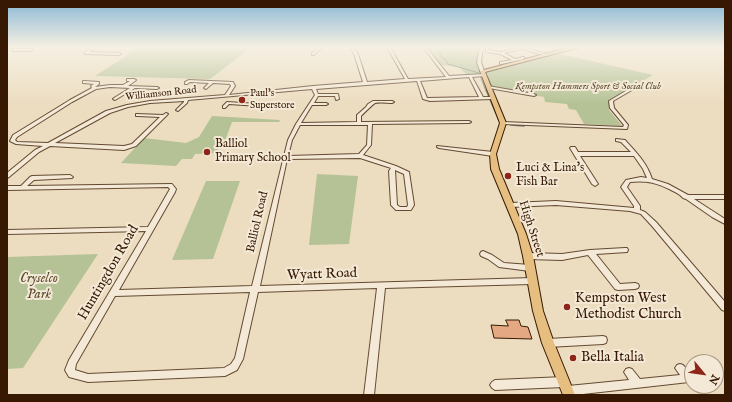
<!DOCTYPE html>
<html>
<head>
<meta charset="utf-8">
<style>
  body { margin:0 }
  #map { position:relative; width:732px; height:402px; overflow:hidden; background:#ecddc0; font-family:"IM FELL English",serif }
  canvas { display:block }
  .frame { position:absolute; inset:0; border:8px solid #371903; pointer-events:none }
  .north { position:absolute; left:684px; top:354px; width:40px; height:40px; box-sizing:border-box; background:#f3e9d6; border:1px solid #a89682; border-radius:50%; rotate:119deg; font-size:11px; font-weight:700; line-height:16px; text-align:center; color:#371903 }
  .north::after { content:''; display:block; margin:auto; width:14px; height:18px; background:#8f2418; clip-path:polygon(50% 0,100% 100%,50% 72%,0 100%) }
</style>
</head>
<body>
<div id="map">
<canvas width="732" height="402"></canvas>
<div class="frame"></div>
<div class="north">N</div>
</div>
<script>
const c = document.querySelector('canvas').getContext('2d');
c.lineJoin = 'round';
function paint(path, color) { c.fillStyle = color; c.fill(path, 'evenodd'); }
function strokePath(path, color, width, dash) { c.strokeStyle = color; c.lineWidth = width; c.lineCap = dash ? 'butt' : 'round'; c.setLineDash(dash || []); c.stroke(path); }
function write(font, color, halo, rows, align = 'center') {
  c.font = font + ' "IM FELL English",serif'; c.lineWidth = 4; c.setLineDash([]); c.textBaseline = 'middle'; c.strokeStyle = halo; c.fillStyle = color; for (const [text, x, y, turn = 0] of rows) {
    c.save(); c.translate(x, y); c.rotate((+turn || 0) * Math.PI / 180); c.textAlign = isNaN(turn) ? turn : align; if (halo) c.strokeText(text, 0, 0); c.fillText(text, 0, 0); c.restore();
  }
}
const green = new Path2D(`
  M134,47H252L210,79L95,76L126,56Z
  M425,47L479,48L476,61L480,72L478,74H466L459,67L441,65Z
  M556,53L653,75L610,100L609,110L622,126L584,124L576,110L569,109L567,104L545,102L544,97L491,88L486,76V72Z
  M212,116L280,120L279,122H232L225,141H222L218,148L219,153L195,154L192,159H182L176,166L121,163L144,138L186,143L199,137Z
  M317,174L358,176L349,244L309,245Z
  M206,181H240L213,259L172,260Z
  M98,254L23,368L7,369V257Z`);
const streamFar1 = new Path2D(`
  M439,51L441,57L445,59L448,64L479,73L486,91`);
const stream = new Path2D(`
  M486,90L499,121
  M511,125L524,126`);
const building = new Path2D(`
  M506,320H519L521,326L528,327L532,339L494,338L491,325L508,326Z`);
const minor = new Path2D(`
  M16,47H20L18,49H31L33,50L31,51H13V49Z
  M93,47H97L90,52L119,53L121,54L119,55L85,54V52Z
  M319,47H322L314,55H312V53Z
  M350,47H353L358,54L367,82L405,79L387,47H390L408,79L446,77L423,47H426L449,76L485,74V76H484L472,77L483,97H493L495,98L493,99L430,101L423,99L417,81L316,89L318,94H338L339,99L336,100L335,96H318L314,103H326L328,104L326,105H312L301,123L357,122V115L366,107L368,104L373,101H392L394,102L392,103C387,103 380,102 375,103C373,104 364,113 361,116V122L469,121L471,122L469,123L372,124L371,145L363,155L396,166L409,172L414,205L411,210H396L391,205L389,171L391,168L360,158L287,159L260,286L532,278L535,279L536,281L535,283L532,284L385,288L374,395H364L377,288L258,292L243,359L237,370L225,376L88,382L69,377L65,370L69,360L146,231L7,234V230L148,227L170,189L168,187L7,190V186H21L30,177L32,176L70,175L73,177L72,178L34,180L27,186L172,184L176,189L175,192L119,290L252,286L288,140L296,124L315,95L312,89L188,100L187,103L178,111L176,110L184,102V101L150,103L128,107L110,113L55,143L124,146L132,144L160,117L138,116H136V114L163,115L166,113L168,114L136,146L124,150L50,146L39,152L9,177L7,178V173L35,150L43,146L16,144L10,141L13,135L70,100L92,88L91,86L94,84L83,83V81H84L99,82V84L95,87L110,85H123L130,81H127V79H134L136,80L135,81L128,86L157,87L159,88L157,89L135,88L115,100L113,99L114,98L130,88L110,87L96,89L72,102L17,137L15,140L17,142L48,143L106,111L127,105L150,101L225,95L231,86L230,84L213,83L206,89L204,88L209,83L190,82L187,84H185V82L189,80L233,82L235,86L229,95L313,86L363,82L354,54ZM469,77L479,97L427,98L420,81ZM300,125H368L367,145L359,154L288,156L292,140ZM395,170L404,174L408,205L407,207H400L397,205ZM250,292L235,358L231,364L224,368L88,374L75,370L76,364L115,296Z
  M480,47H483L481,62L484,71L482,72L480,71L477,62Z
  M486,47H489V50L501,52L523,47L549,55L547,56L522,49L504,53L515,59L523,57H524V59L501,64H500V62L512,60L500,54L486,52Z
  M488,86L534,94L536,95L534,96L489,88L487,87Z
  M629,89L632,90L613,101L614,108L628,125L627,129L503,124L501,123L503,122L623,127L624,125L610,108L609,101Z
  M227,102L259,104L274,103L276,104L274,105L259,106L229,104L225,108H223V106Z
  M616,139L625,140C636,152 647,163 652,179L668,184L688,195H725V199H694L725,219V224L712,217L686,199L683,198C681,195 677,193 673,191C658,183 647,180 630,182L627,187L640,206V210L645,212L656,222L725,302V311L722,310L652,226L641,214L630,211L556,205L511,207L508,205L511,203L556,201L634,208V206L621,187L626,180L641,177L647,178L643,169L634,156H580L598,184L595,186L592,184L570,148L571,147H575L578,152H631L621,142L616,141Z
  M437,146L493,152L496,154L493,156L439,148L437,147Z
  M625,248H627L628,250L627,252L596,254L620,284L635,283L638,284L639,286L638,288L635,289L618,290L615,289L588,255L562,260L528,259L526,258L524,256L526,254L528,253L562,254L590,250Z
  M483,251L492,255L504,263L530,265L533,266L534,268L533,270L530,271L499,267L488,259L481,256L480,254L481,252Z
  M603,336L606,337L607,340L606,343L603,344L548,347L545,346L544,343L545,340L548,339Z
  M680,364L683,365L692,375V381L689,382L574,395L565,394L563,391L565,388L568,386L629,380L624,372L626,369L629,368L632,369L640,379L680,375L675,368L677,365Z
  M564,377L567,379L569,382L567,385L564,387L495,390L492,388L490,385L492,382L495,380Z`);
const major = new Path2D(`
  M571,47H580L485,72L506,123L496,154L499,169L526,234L533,256L543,311L554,343L575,395H563L542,343L533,311L523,256L518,234L491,169L490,154L500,123L480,71Z`);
const markers = [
  [242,100,4,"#8f2418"],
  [207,152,4,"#8f2418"],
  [508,176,4,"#8f2418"],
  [567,307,4,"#8f2418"],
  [573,358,4,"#8f2418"]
];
const farParknames = [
  ["Kempston Hammers Sport & Social Club",588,87]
];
const farStreetnames = [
  ["Williamson Road",161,94,-6]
];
const farPoinames = [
  ["Paul's",250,94],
  ["Superstore",250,106]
];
const poiNames = [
  ["Balliol",215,145],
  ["Primary School",215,159],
  ["Luci & Lina's",516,169],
  ["Fish Bar",516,183]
];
const streetNames = [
  ["Balliol Road",258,222,-77],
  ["High Street",531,229,72]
];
const nearStreetnames = [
  ["Huntingdon Road",109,273,-60],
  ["Wyatt Road",322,275,-2]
];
const nearParknames = [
  ["Cryselco",39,279],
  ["Park",39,295]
];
const nearPoinames = [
  ["Kempston West",575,299],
  ["Methodist Church",575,315],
  ["Bella Italia",581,358]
];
paint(green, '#b4c295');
strokePath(streamFar1, '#727a70', 1);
strokePath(stream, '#727a70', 1.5);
paint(building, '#e4a982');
strokePath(building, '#371903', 1);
strokePath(minor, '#644a32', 2);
strokePath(major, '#371903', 2);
paint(minor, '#f3e9d6');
paint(major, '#e6be80');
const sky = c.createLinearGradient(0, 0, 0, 104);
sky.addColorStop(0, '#88b7d5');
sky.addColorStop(0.45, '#f6f0e3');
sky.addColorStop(1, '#f6f0e300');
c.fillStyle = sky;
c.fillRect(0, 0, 732, 104);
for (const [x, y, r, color] of markers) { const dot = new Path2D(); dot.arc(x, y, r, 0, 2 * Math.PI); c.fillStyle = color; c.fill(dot); strokePath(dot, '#f3e9d6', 1.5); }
write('italic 10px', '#5c4c2f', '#f3e9d6', farParknames);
write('10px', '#371903', '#f3e9d6', farStreetnames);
write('10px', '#371903', '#f3e9d6', farPoinames, 'left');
write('12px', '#371903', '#f3e9d6', poiNames, 'left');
write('12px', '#371903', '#f3e9d6', streetNames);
write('14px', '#371903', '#f3e9d6', nearStreetnames);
write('italic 14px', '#5c4c2f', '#f3e9d6', nearParknames);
write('14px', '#371903', '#f3e9d6', nearPoinames, 'left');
</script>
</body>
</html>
